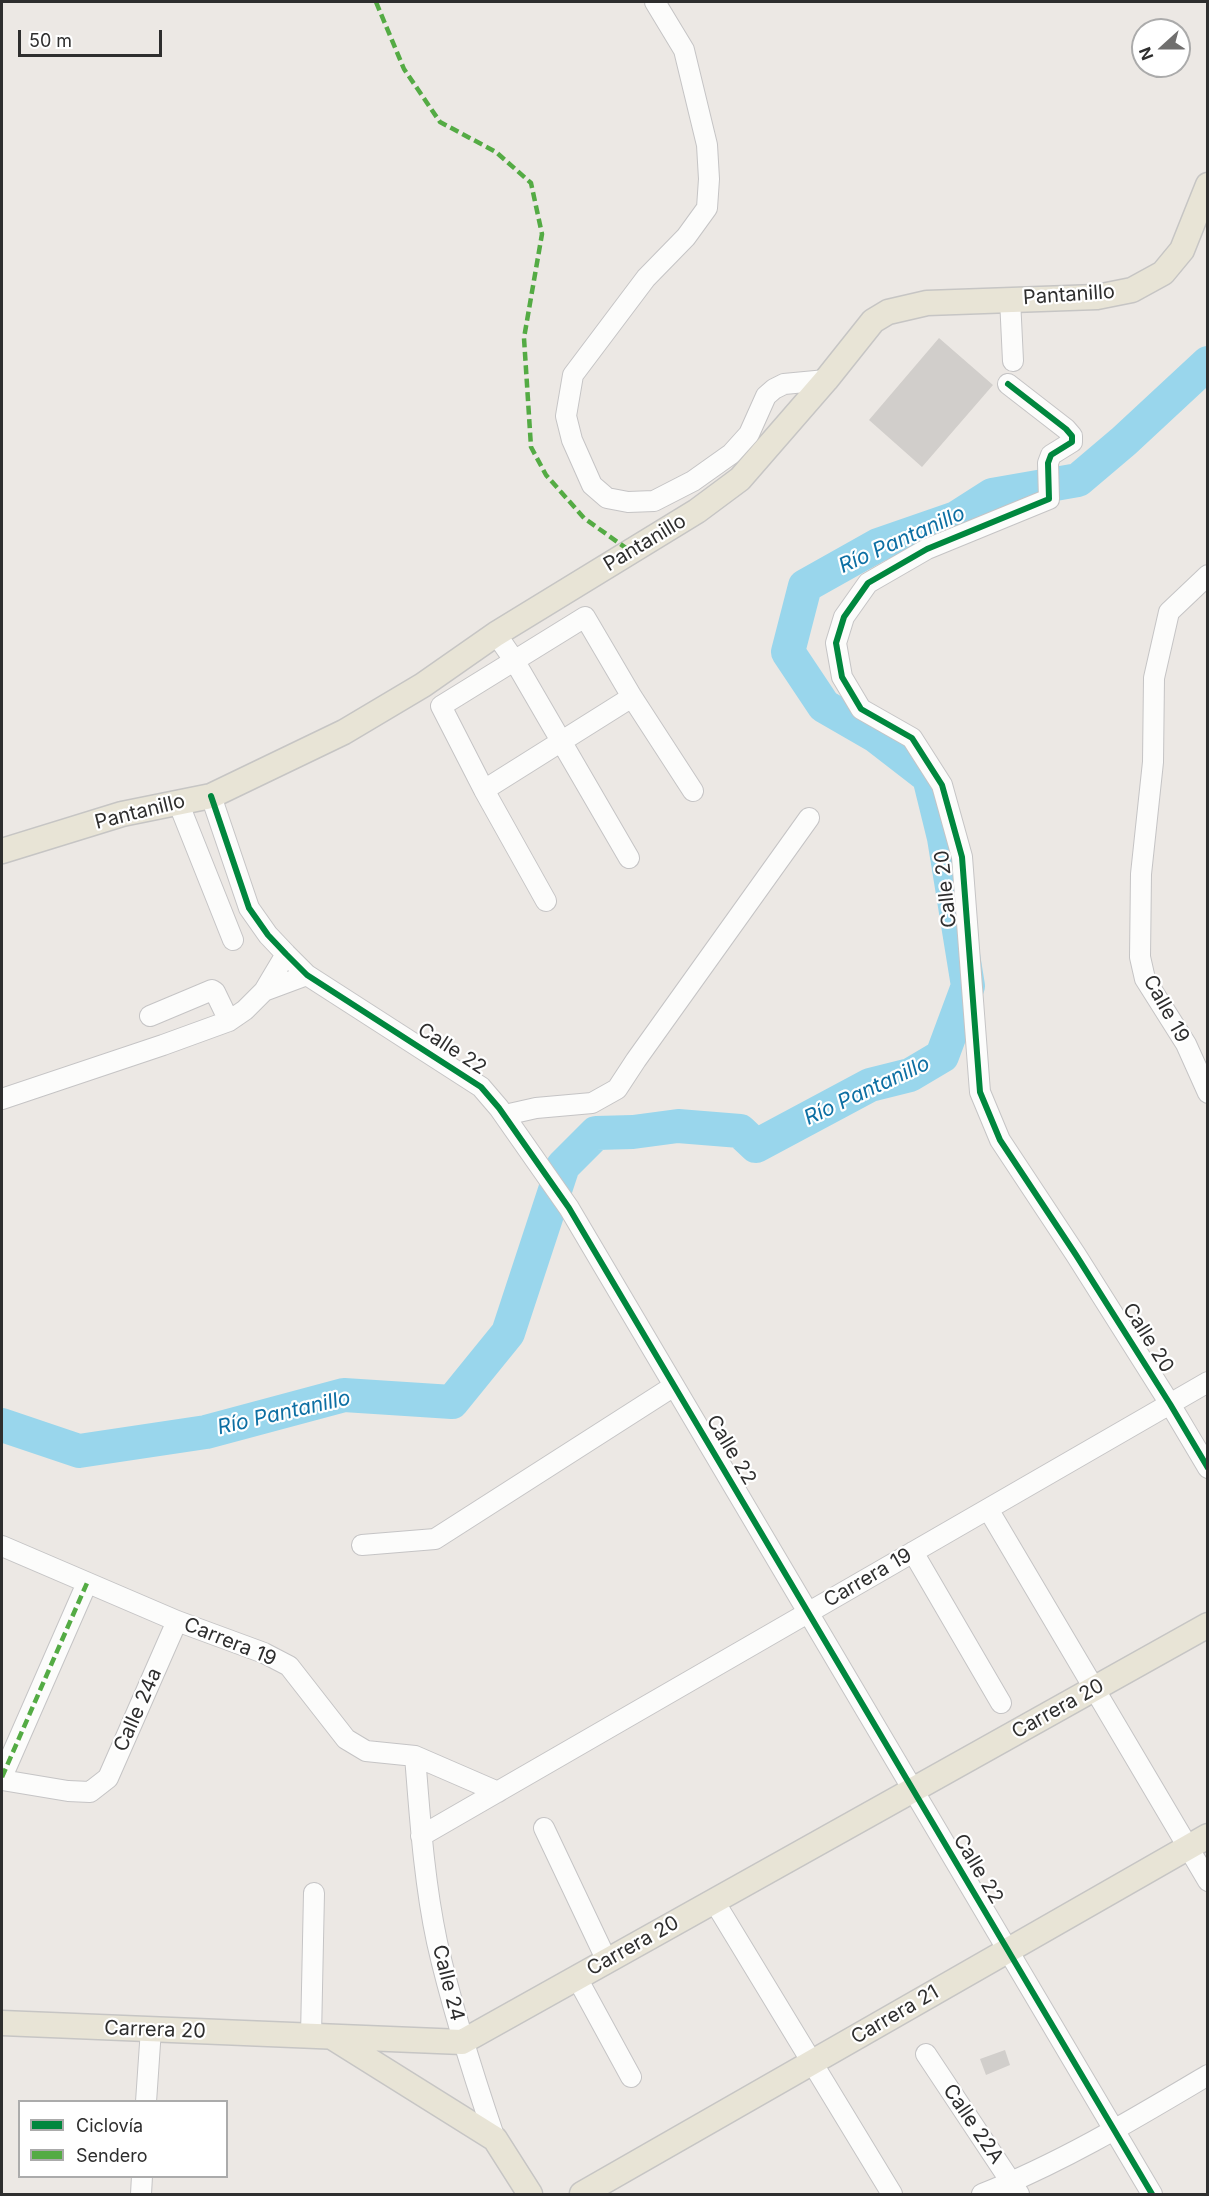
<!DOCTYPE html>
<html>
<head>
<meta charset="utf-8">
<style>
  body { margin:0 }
  #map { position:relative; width:1209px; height:2196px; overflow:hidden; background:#ece8e4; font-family:Inter,sans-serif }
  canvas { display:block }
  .frame { position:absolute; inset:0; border:3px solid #2e2e2e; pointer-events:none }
  .legend { position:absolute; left:18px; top:2100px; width:210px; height:78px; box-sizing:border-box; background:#fff; border:2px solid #ababab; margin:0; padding:8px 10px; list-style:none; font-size:18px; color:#2e2e2e }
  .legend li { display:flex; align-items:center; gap:12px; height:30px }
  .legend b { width:30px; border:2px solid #ababab }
  .north { position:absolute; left:1131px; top:18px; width:60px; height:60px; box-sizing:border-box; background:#fff; border:2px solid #ababab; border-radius:50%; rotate:249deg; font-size:16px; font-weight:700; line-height:24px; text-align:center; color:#2e2e2e }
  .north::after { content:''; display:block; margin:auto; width:21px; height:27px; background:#706f6e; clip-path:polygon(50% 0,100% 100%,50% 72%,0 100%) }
  .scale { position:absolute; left:18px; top:30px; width:144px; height:27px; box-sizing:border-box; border:3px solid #2e2e2e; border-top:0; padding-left:8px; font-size:18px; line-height:21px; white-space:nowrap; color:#2e2e2e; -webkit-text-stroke:4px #fff; paint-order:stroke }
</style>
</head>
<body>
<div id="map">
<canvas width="1209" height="2196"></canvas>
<div class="frame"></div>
<ul class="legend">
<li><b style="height:8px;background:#00873e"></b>Ciclovía</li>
<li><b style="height:8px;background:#54ab44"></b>Sendero</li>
</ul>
<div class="north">N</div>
<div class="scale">50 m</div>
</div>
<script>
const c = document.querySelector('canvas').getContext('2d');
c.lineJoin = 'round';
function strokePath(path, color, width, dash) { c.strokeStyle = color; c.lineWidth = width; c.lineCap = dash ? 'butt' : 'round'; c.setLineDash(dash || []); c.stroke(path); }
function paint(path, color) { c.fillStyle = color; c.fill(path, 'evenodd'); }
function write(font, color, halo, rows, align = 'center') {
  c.font = font + ' Inter,sans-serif'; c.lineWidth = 4.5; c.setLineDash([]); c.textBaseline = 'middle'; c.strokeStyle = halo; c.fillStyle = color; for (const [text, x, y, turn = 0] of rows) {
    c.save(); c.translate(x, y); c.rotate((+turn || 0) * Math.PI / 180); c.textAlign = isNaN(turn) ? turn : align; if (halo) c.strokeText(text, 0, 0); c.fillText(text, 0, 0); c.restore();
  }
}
const river = new Path2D(`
  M2,1425L79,1451L206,1432L344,1395L452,1402L508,1333L563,1166L596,1133L633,1132L678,1126L740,1131L756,1146L870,1085L910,1075L942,1056L968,986L944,838L929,777L876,736L824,706L788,652L805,586L878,545L956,518L992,495L1078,480L1124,441L1208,363`);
const building = new Path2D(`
  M939,338L993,385L922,467L869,420Z
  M1005,2050L1010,2065L986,2075L980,2059Z`);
const minor = new Path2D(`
  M655,2L684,50L707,145L709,179L707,208L686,237L646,278L573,375L566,416L572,440L592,485L607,498L628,502L654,501L693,481L731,454L749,434L766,396L774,389L784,384L826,380
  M1010,299L1013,361
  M1008,384L1066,429L1072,436V442L1051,455L1048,463L1049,499L927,549L868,583L844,617L836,643L842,677L861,709L912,738L942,785L962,857L980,1092L1000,1140L1076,1255L1170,1404L1208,1468
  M1208,575L1169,612L1154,678L1153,762L1141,874L1140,957L1145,979L1186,1044L1208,1093
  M496,634L514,660L629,858
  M484,790L632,697
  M211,796L249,908L268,935L286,954L307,975L481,1087L499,1108L569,1208L1152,2194
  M178,802L233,940
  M546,901L484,790L441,706L585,617L632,697L693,791
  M264,991L307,975
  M150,1016L212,990L215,992L229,1021
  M2,1099L163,1045L229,1021L245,1010L264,991L286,954
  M505,1115L536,1108L592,1103L617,1089L636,1060L809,818
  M988,1509L1208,1881
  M362,1545L435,1539L674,1386
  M2,1546L177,1621L264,1653L289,1666L346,1739L366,1751L415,1756L498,1792
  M913,1552L1001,1703
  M415,1756C420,1818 424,1881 437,1942C452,2009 473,2074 495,2139
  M2,1777L87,1583
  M2,1780L68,1791L90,1792L108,1778L177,1621
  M544,1828L607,1961
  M421,1836L1208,1382
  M714,1901L892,2194
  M577,1978L631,2077
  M311,2036L314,1893
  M926,2054L1019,2194
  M146,2102L151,2029
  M141,2194L142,2176
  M982,2194C1061,2163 1134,2119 1208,2075`);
const major = new Path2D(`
  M2,851L122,814L211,796L344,732L423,685L496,634L697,511L740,479L826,380L873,321L888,312L927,303L1097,297L1132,290L1163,273L1182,250L1208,185
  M2,2023L462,2042L1208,1625
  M332,2037L495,2139L530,2194
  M582,2194L1208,1836`);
const quiet = new Path2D(`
  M376,2L404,69L440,122L496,152L531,183L542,234L524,338L531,447L546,475L584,518L630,551
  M2,1777L87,1583`);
const cycleway = new Path2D(`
  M1008,384L1066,429L1072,436V442L1051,455L1048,463L1049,499L927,549L868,583L844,617L836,643L842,677L861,709L912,738L942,785L962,857L980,1092L1000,1140L1076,1255L1170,1404L1208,1468
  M211,796L249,908L268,935L286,954L307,975L481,1087L499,1108L569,1208L1152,2194`);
const streetNames = [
  ["Pantanillo",1069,295,-4],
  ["Pantanillo",645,543,-31],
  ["Pantanillo",140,812,-14],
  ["Calle 20",946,889,-96],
  ["Calle 19",1166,1009,61],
  ["Calle 22",452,1049,33],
  ["Calle 20",1148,1338,58],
  ["Calle 22",731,1450,59],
  ["Carrera 19",868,1578,-30],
  ["Carrera 19",230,1642,22],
  ["Carrera 20",1058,1709,-29],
  ["Calle 24a",138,1710,-66],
  ["Calle 22",978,1869,59],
  ["Carrera 20",633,1946,-29],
  ["Calle 24",448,1983,76],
  ["Carrera 21",895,2015,-30],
  ["Carrera 20",155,2030,2],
  ["Calle 22A",973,2124,56]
];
const waterNames = [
  ["Río Pantanillo",902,540,-24],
  ["Río Pantanillo",867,1091,-25],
  ["Río Pantanillo",284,1413,-13]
];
strokePath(river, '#99d6ec', 34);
paint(building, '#d1cecb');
strokePath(minor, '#c5c4c5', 22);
strokePath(major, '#c6c5c4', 27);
strokePath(minor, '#fcfcfb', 20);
strokePath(major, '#e8e4d6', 24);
strokePath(quiet, '#54ab44', 4.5, [9, 4.5]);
strokePath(cycleway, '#00873e', 6);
write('20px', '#2e2e2e', '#fff', streetNames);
write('italic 21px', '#0d6fa3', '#fff', waterNames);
</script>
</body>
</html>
